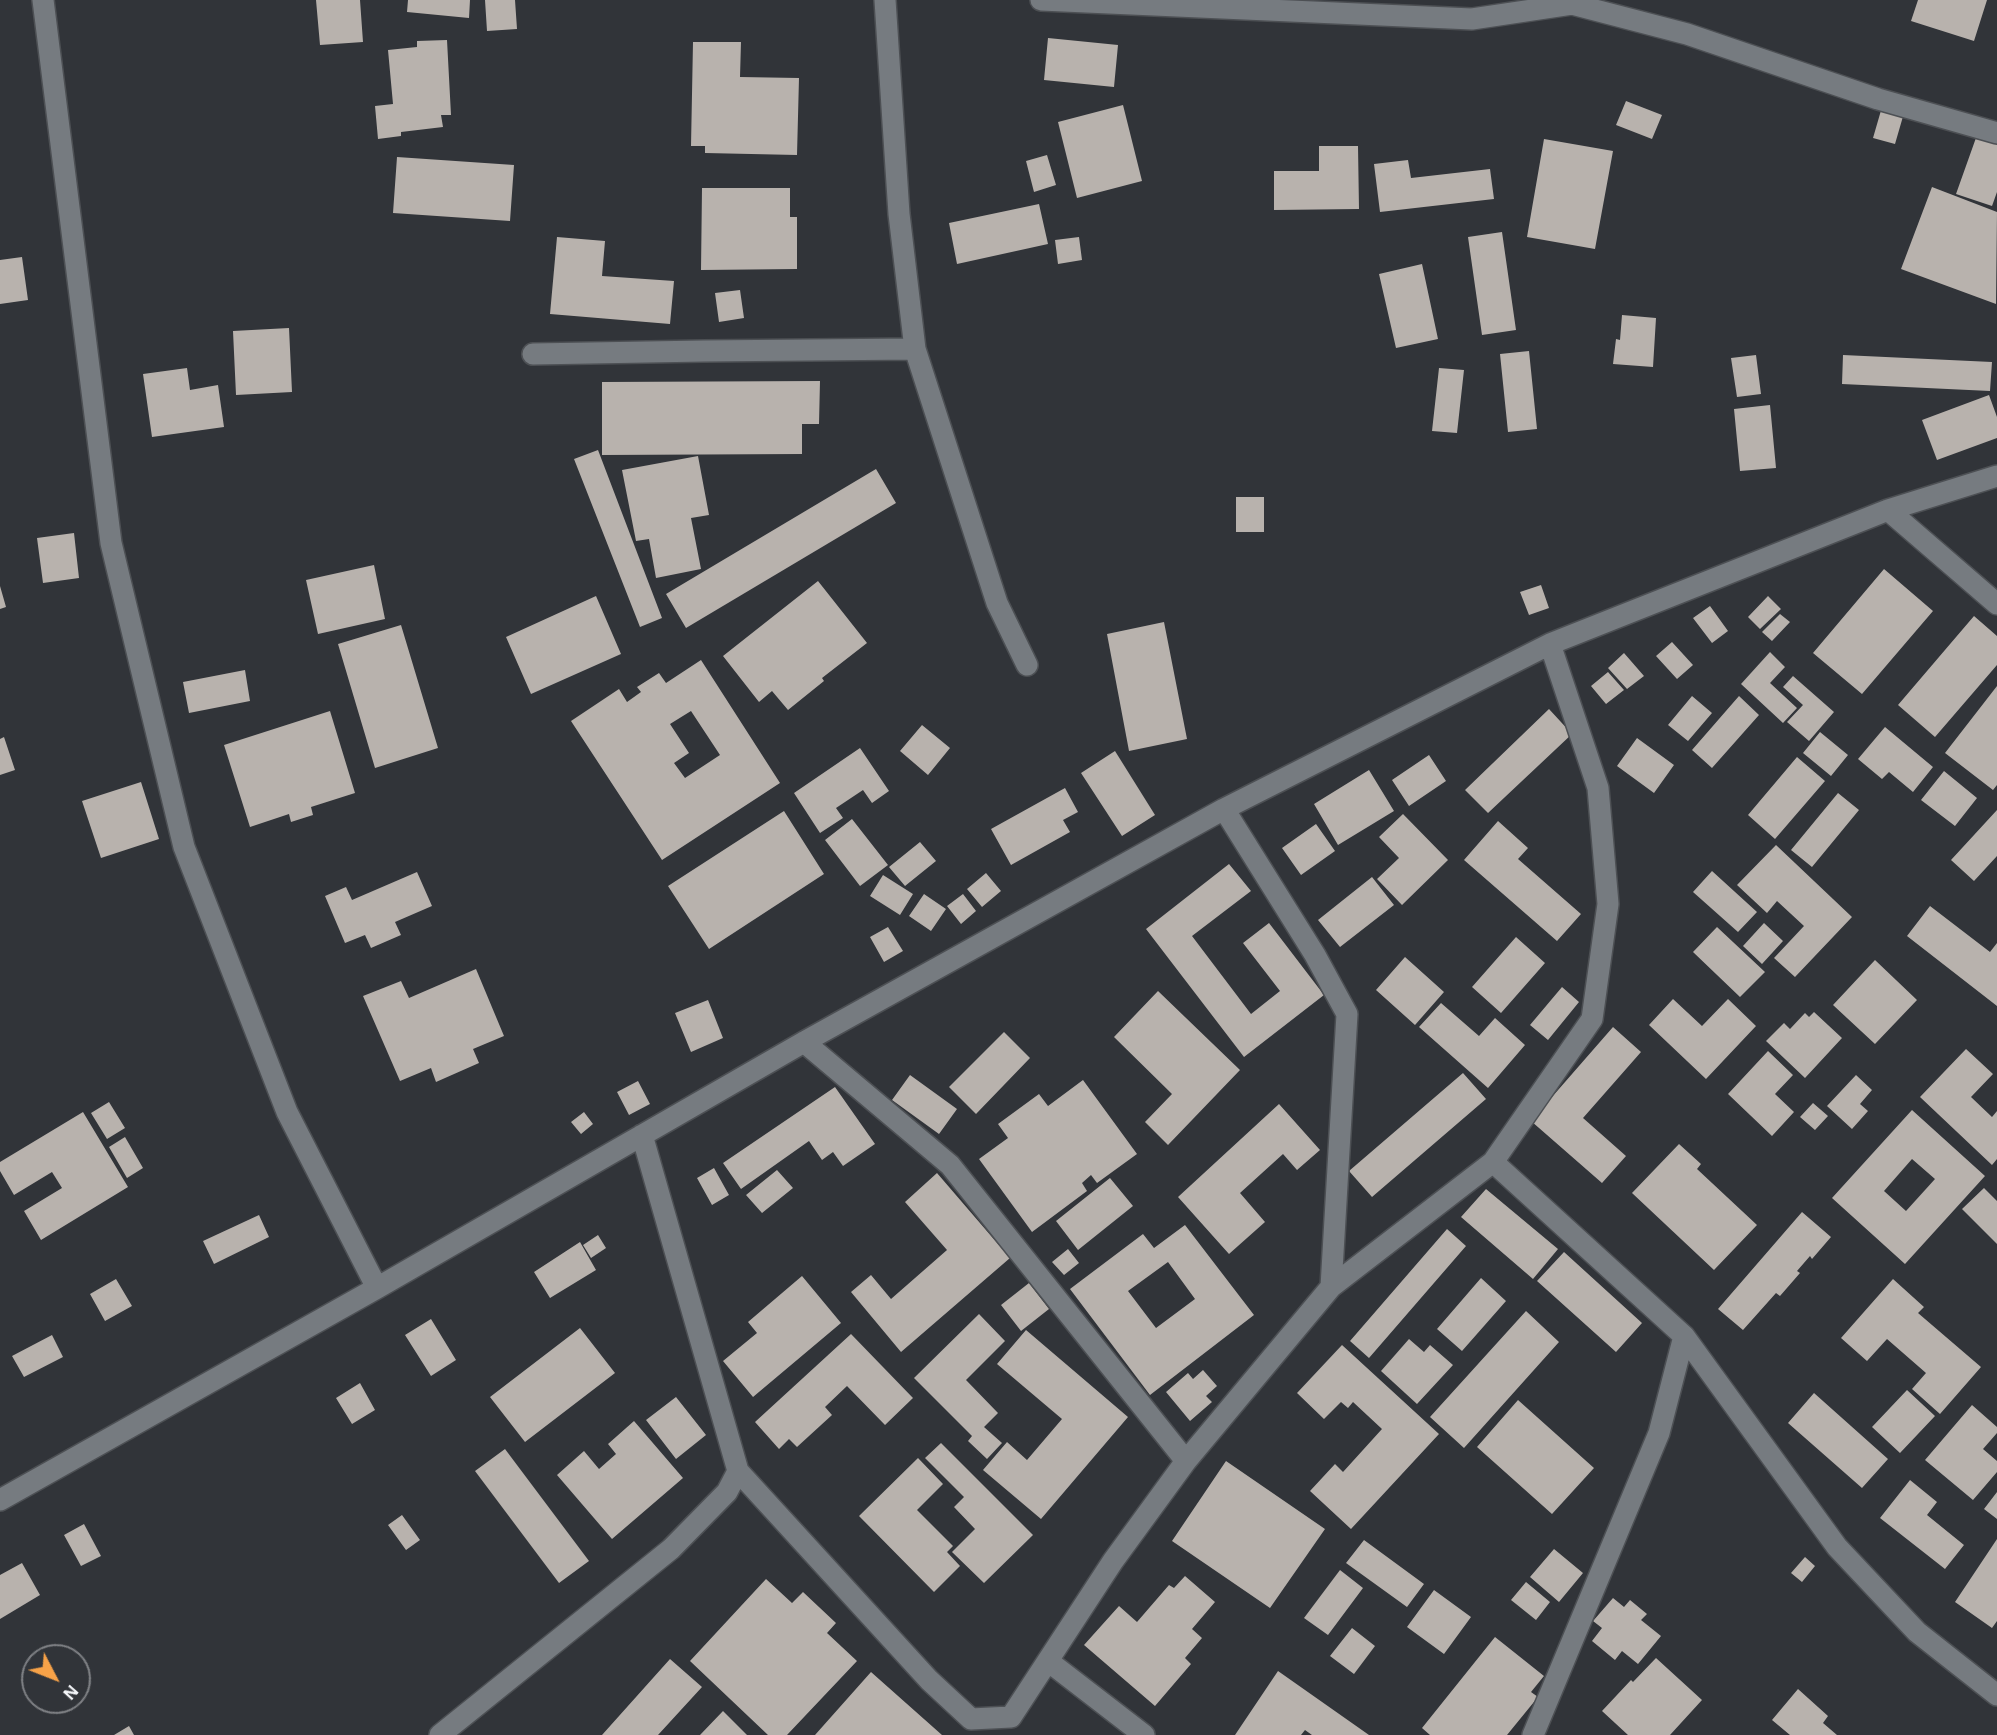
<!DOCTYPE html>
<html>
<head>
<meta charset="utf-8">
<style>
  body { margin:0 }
  #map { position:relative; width:1997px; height:1735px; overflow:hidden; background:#313439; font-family:"Alegreya Sans",sans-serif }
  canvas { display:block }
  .north { position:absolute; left:21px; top:1644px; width:70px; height:70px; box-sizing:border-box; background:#313439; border:2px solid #7f8185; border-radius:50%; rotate:132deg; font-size:19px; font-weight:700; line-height:28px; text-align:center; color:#f3f5f8 }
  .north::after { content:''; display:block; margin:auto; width:24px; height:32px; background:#f7a248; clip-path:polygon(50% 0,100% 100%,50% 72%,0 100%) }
</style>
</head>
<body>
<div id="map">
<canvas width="1997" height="1735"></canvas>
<div class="north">N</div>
</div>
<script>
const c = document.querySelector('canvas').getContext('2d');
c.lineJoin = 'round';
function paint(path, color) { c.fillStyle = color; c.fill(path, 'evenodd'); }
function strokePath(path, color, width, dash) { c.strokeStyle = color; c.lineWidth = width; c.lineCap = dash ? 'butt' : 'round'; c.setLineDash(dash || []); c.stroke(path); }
const building = new Path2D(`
  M316,0H360L363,42L320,45Z
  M408,0H470L469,18L407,12Z
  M485,0H515L517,29L487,31Z
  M1918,0H1987L1974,41L1911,21Z
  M1048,38L1118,45L1114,87L1044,80Z
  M447,40L451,115H441L443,127L401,132V136L378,139L375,106L393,104L388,50L417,47V41Z
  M693,42H741L740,77L799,78L797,155L705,153V146H691Z
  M1626,101L1662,115L1652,139L1616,125Z
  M1123,105L1142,181L1077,198L1058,122Z
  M1882,107L1904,113L1895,144L1873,138Z
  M1977,135L1997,141V192L1992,206L1956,194Z
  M1544,139L1613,151L1595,249L1527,237Z
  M1319,146H1358L1359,209L1274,210V171H1319Z
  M1047,155L1056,185L1034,192L1026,161Z
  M397,157L514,165L510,221L393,213Z
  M1408,160L1411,178L1490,169L1494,199L1380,212L1374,164Z
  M1932,187L1997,212L1996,304L1901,269Z
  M702,188H790V217H797V269L701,270Z
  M1039,204L1048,244L957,264L949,223Z
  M1502,232L1516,330L1482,335L1468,237Z
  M557,237L605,241L602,276L674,281L670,324L550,314Z
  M1079,237L1082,260L1058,264L1055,240Z
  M22,257L28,300L0,304V260Z
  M1422,264L1438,339L1396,348L1379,274Z
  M740,290L744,318L719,322L715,293Z
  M1622,315L1656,318L1653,367L1613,364L1616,339L1620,340Z
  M289,328L292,392L236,395L233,331Z
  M1529,351L1537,429L1508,432L1500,354Z
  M1756,355L1761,394L1737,397L1731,358Z
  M1843,355L1992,362L1990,391L1842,384Z
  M187,368L190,390L218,385L224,427L152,437L143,374Z
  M1439,368L1464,370L1457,433L1432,431Z
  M820,381L819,424H802V454L602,455V382Z
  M1989,395L1997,417V438L1937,460L1922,420Z
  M1770,405L1776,468L1740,471L1734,409Z
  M598,450L662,618L640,627L574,459Z
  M698,456L709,515L691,518L701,569L656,578L649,539L636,541L622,470Z
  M876,469L896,503L686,628L666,594Z
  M1236,497H1264V532H1236Z
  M74,533L79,578L43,583L37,538Z
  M374,565L385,619L318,634L306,580Z
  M1884,569L1933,611L1862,694L1813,653Z
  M818,581L867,643L822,678L824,681L788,710L772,691L759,702L723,656Z
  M1541,585L1549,608L1529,615L1520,592Z
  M0,586L6,607L0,609Z
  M596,596L621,654L531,694L506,637Z
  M1768,596L1781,609L1760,629L1748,617Z
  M1710,606L1728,631L1712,643L1693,618Z
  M1780,614L1790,622L1772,641L1762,632Z
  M1974,616L1997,636V665L1935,737L1898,705Z
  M1164,622L1187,739L1129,751L1107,634Z
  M401,625L438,748L375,768L338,644Z
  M1672,642L1693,665L1677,679L1656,656Z
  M1770,652L1785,667L1770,683L1797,708L1783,723L1741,684Z
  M1624,653L1644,676L1627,689L1608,668Z
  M701,660L780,783L662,860L571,721L619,689L627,702L641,692L637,687L659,673L666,683ZM691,711L720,755L685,778L674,763L689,753L670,724Z
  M245,670L250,701L189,713L183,682Z
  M1608,672L1624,690L1606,704L1591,686Z
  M1793,676L1834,712L1809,741L1787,722L1803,705L1783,687Z
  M1997,686V785L1993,790L1945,753Z
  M1692,696L1712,713L1688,741L1668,725Z
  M1739,696L1759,715L1712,768L1692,750Z
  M1549,709L1572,734L1488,813L1465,790Z
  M330,711L355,793L311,807L313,815L291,822L289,814L250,827L224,745Z
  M922,725L950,748L928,775L900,751Z
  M1885,727L1933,767L1913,792L1889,772L1882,779L1858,759Z
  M1820,732L1848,755L1831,776L1803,753Z
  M4,737L15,770L0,775V739Z
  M1637,738L1674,765L1654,793L1617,766Z
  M860,748L889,791L872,803L863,790L836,808L843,818L820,833L794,793Z
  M1115,751L1155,815L1122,836L1081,773Z
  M1429,755L1446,781L1409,806L1392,780Z
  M1797,757L1825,781L1775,839L1748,815Z
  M1369,770L1394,811L1338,845L1314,804Z
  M1944,771L1977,798L1955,826L1921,800Z
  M141,782L159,839L101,858L82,801Z
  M1065,788L1078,812L1063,820L1070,832L1011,865L991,829Z
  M1838,793L1859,810L1812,867L1791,850Z
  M1997,810V856L1974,881L1951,860Z
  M784,811L824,874L709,949L668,886Z
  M1403,814L1448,860L1402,905L1377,879L1399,858L1379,837Z
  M852,819L888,865L860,886L825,840Z
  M1498,821L1528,848L1518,859L1581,914L1557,941L1464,860Z
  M1316,824L1335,851L1301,875L1282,848Z
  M920,842L936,861L905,886L889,867Z
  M1776,845L1852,917L1795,977L1774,958L1804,926L1777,901L1767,913L1737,885Z
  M1229,864L1251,891L1192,936L1251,1014L1280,991L1243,943L1269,923L1324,995L1244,1057L1146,929Z
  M1712,871L1757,912L1738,932L1693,892Z
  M417,872L432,906L395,922L401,935L371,948L365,935L345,943L325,896L346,887L352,900Z
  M986,873L1001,891L982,907L967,889Z
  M883,875L913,894L900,915L870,896Z
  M1372,877L1394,905L1340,947L1318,920Z
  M924,894L946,909L931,931L909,916Z
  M963,894L976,911L961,924L947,906Z
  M1930,906L1990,952L1997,943V1006L1907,936Z
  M1764,923L1783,941L1762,964L1743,946Z
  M888,927L903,951L884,962L870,937Z
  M1717,927L1765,972L1740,997L1693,952Z
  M1516,937L1545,963L1501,1013L1472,987Z
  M1405,957L1444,992L1415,1025L1376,990Z
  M1875,960L1917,1000L1875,1044L1833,1005Z
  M476,969L504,1036L473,1049L479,1063L436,1082L431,1068L400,1081L363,996L401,981L409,998Z
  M1562,987L1579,1002L1548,1040L1530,1025Z
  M1158,991L1240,1070L1168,1145L1145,1122L1172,1094L1114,1037Z
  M1673,999L1702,1026L1728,999L1756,1026L1706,1079L1649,1025Z
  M708,1000L723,1038L691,1052L675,1013Z
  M1441,1003L1479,1036L1495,1018L1525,1045L1488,1088L1419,1027Z
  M1814,1012L1842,1038L1805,1078L1766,1041L1784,1023L1790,1029L1805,1013L1809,1017Z
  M1613,1027L1641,1052L1583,1118L1626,1156L1602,1183L1531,1121Z
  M1004,1032L1030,1058L976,1114L949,1087Z
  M1966,1049L1993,1074L1971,1097L1992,1117L1997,1111V1159L1992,1165L1920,1097Z
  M1768,1051L1793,1075L1775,1094L1794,1112L1772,1136L1728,1094Z
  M1463,1073L1486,1099L1372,1197L1349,1171Z
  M910,1075L957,1109L939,1134L892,1100Z
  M1856,1075L1872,1090L1860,1104L1868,1111L1852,1129L1827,1106Z
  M1083,1080L1137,1154L1097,1183L1091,1175L1082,1183L1087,1191L1032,1232L979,1159L1008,1138L998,1124L1039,1094L1048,1106Z
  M638,1081L650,1104L629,1115L617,1092Z
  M835,1087L875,1144L843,1166L833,1152L822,1160L809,1141L741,1189L723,1163Z
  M109,1102L125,1128L107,1139L91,1113Z
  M1813,1103L1828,1116L1815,1130L1800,1117Z
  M1279,1104L1320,1150L1297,1170L1283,1154L1240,1193L1265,1222L1229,1254L1178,1197Z
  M1912,1110L1985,1176L1905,1264L1832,1198ZM1912,1159L1935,1179L1906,1211L1884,1191Z
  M83,1112L128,1187L41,1240L24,1211L62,1188L52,1172L14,1195L0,1171V1162Z
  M584,1112L593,1124L581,1134L571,1122Z
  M125,1137L143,1168L127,1178L109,1147Z
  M1679,1144L1701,1164L1697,1169L1757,1225L1714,1270L1632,1193Z
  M714,1168L729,1195L712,1205L697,1178Z
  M777,1170L793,1188L762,1213L746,1195Z
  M937,1173L1010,1258L901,1352L851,1292L871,1275L891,1299L947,1250L905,1202Z
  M1110,1178L1133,1206L1078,1250L1056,1221Z
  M1984,1188L1997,1201V1244L1962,1209Z
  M1486,1189L1558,1249L1533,1279L1461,1217Z
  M1802,1212L1831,1237L1812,1259L1810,1256L1797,1271L1800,1273L1780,1296L1776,1293L1743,1330L1718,1309Z
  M259,1215L269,1237L214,1264L203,1241Z
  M1185,1225L1254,1315L1150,1395L1070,1289L1143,1234L1154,1248ZM1168,1262L1195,1299L1156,1328L1128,1291Z
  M1447,1229L1466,1246L1369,1358L1350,1341Z
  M598,1235L606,1248L591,1258L583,1245Z
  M580,1242L596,1270L550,1298L534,1272Z
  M1068,1249L1079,1263L1064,1275L1052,1262Z
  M1564,1252L1642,1323L1616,1352L1537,1281Z
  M802,1276L841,1323L753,1397L723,1361L757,1333L748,1322Z
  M1481,1278L1506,1301L1462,1351L1437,1329Z
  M116,1279L132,1306L105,1321L90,1294Z
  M1893,1279L1924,1307L1918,1313L1981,1367L1940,1414L1912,1389L1926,1373L1887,1339L1867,1361L1841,1338Z
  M1029,1283L1049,1309L1021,1331L1001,1305Z
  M1526,1311L1559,1342L1464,1448L1430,1417Z
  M979,1314L1005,1341L966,1380L998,1413L984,1427L1002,1443L987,1459L968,1441L972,1436L914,1378Z
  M431,1319L456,1360L431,1376L405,1335Z
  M580,1328L615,1373L525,1442L490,1397Z
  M1026,1330L1128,1417L1041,1519L983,1470L1007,1442L1027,1460L1062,1419L997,1364Z
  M851,1334L913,1398L885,1425L847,1386L825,1407L832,1415L797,1447L789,1439L779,1449L755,1422Z
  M52,1335L63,1357L24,1377L12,1356Z
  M1409,1339L1424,1352L1430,1345L1453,1365L1417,1404L1381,1371Z
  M1342,1345L1439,1434L1351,1529L1310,1491L1335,1464L1343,1472L1382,1429L1353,1402L1348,1408L1341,1402L1324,1419L1297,1393Z
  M1203,1370L1217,1386L1206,1396L1212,1402L1190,1421L1166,1392L1188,1373L1193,1379Z
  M360,1383L375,1410L352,1424L336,1398Z
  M1907,1390L1935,1416L1900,1453L1872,1427Z
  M1814,1393L1888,1459L1862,1488L1788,1423Z
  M676,1397L706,1435L676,1459L646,1420Z
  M1518,1400L1594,1468L1552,1514L1477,1447Z
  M1972,1405L1997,1427V1433L1983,1449L1997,1461V1472L1973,1500L1925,1460Z
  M634,1421L683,1478L612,1539L557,1475L584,1451L599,1469L616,1454L608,1444Z
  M941,1443L1033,1535L984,1583L952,1552L975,1529L954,1507L964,1497L925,1458Z
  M505,1449L589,1561L559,1583L475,1471Z
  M918,1458L943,1484L917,1510L953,1546L947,1552L960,1566L934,1592L859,1516Z
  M1226,1461L1325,1529L1270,1608L1172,1541Z
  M1910,1480L1937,1502L1927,1515L1964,1545L1945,1569L1880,1518Z
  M1997,1492V1519L1984,1509Z
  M402,1515L420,1540L406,1550L388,1525Z
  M84,1524L101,1556L81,1566L64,1535Z
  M1997,1539V1621L1992,1628L1955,1602Z
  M1364,1540L1424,1584L1407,1607L1346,1563Z
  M1554,1549L1583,1573L1559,1602L1530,1577Z
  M1805,1557L1815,1566L1802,1582L1791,1573Z
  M22,1563L40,1595L0,1619V1575Z
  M1340,1570L1363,1588L1328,1635L1304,1618Z
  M1185,1576L1215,1602L1192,1629L1202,1638L1185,1658L1191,1664L1155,1706L1084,1645L1119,1606L1137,1622L1169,1585L1174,1588Z
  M766,1579L792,1603L803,1592L836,1623L827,1633L857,1661L787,1735H768L690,1661Z
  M1526,1582L1550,1602L1536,1620L1511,1600Z
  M1434,1590L1471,1617L1444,1654L1407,1627Z
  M1613,1598L1624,1607L1630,1600L1647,1614L1641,1620L1661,1636L1638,1664L1622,1651L1615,1660L1592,1641L1602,1628L1593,1621Z
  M1352,1628L1375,1646L1354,1674L1330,1656Z
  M1495,1637L1544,1676L1531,1692L1538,1697L1507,1735H1430L1422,1728Z
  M1656,1658L1702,1700L1670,1735H1628L1602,1711L1631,1680L1633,1682Z
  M670,1659L702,1687L658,1735H602Z
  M1278,1671L1369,1735H1312L1305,1730L1301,1735H1235Z
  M871,1672L942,1735H815Z
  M1798,1689L1828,1716L1823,1723L1837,1735H1790L1772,1720Z
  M723,1711L747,1735H700Z
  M129,1726L134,1735H114Z`);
const street = new Path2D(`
  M43,0L111,543L184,847L287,1112L377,1288
  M885,0L899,214L915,349L997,603L1027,665
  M1041,0L1472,19L1572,4L1687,34L1878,99L1997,133
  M533,354L704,351L915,349
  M1888,510L1997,604
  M1224,809L1315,955L1347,1014L1331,1287
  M804,1042L950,1165L1186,1461
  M642,1135L738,1471L929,1680L971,1719L1011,1717L1113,1561L1186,1461L1331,1287L1493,1162L1592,1019L1608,904L1598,788L1550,644
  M1493,1162L1684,1336L1837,1547L1917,1632L1997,1695
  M0,1500L377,1288L804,1042L1224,809L1550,644L1888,510L1997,476
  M1048,1661L1144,1735
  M440,1735L671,1549L727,1492L738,1471
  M1533,1735L1659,1433L1684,1336`);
paint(building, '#b8b2ad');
strokePath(street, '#4d5054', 24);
strokePath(street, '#767b80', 21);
</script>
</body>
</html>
